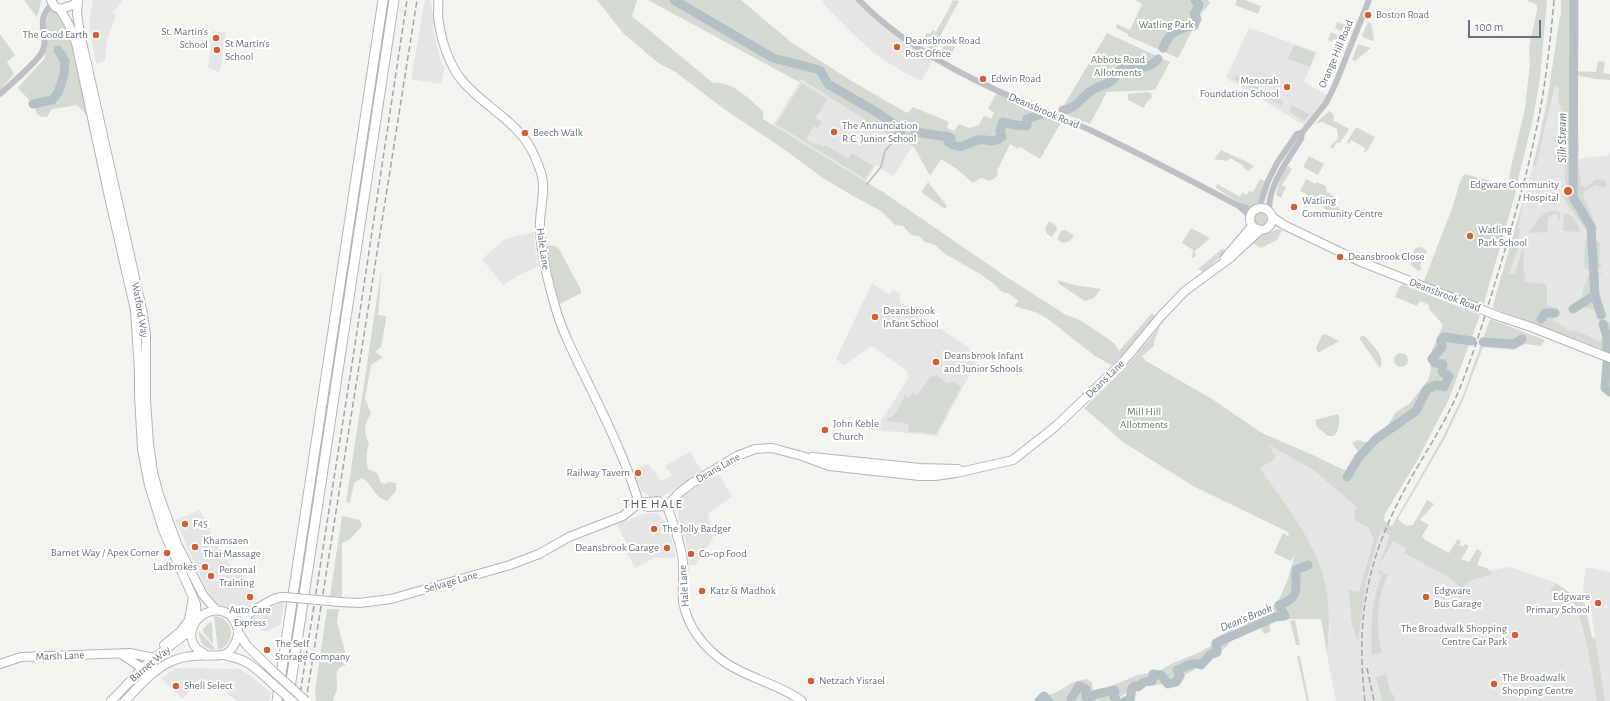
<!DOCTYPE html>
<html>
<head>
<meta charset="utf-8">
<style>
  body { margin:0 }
  #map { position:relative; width:1610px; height:701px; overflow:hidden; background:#f3f4f0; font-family:"Alegreya Sans",sans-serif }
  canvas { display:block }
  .scale { position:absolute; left:1468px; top:20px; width:73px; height:18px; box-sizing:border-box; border:2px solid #66727e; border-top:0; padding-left:5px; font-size:12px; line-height:14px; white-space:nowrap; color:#66727e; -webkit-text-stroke:3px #fff; paint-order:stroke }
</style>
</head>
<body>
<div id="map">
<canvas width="1610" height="701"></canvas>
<div class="scale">100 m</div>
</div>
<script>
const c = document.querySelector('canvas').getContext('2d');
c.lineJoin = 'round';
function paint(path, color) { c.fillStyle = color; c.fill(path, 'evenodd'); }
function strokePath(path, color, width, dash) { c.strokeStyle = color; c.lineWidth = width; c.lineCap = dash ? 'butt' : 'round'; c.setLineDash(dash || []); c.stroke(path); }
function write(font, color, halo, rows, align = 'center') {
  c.font = font + ' "Alegreya Sans",sans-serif'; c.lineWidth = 4; c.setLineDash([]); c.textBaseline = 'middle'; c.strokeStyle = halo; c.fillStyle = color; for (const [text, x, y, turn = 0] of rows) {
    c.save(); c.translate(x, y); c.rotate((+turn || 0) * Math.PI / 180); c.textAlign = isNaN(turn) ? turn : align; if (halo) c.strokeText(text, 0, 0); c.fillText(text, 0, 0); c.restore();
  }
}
const built = new Path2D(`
  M93,0H123L113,12L116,15L107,40L105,61L96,64L89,24Z
  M425,0H430L435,26L433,28L441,63L445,67L441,84L411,79Z
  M824,0H859L878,19L935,57L921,81L900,70L875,54L852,33L822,2Z
  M1249,28L1317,52L1304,82L1329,96L1307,127L1226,78Z
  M213,31L226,33L221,66L219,72L208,67Z
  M1552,72L1570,76L1576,159L1609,155L1610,151V353L1493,308L1518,223L1537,149Z
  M801,79L894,138L912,147L893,176L876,165L866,181L773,125Z
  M534,232V244L539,266L519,275L503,285L482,259L505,239Z
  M872,283L890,295L893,290L900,294V302L980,355L937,436L867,429L879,424L909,377L907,371L872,346L844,365L836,359Z
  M1268,444L1313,470L1361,510L1460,575L1510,567L1556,583L1585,604L1592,638L1595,637L1591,609L1582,596L1586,567L1610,572V701H1336L1327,654L1330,632L1327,597L1255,461Z
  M690,452L702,471L672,491L661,497H650L642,491L631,470L648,463L652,471H655L660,481L672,476L665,466Z
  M714,474H719L732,497L708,514L713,539L695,565H689L686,543L678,518V506L684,496Z
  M200,510L215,542L232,567L243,574L257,599L247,607L230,609L222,606L216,603L207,590L175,520Z
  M653,513L658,514L665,522L671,536L675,557L654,558L635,568L627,553L630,550L617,525L643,514Z
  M280,602H284L281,624L266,632L251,623L256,616Z
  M177,668L239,669L251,676L271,693L269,701H237L225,691L211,686L199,687L190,692L182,698L161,678Z`);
const green = new Path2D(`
  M24,0H41L40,7L37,17Z
  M597,0H637L632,16L713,83C732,80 750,100 763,111V119L883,192L1008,278L1066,315L1078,319L1101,334L1114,343L1119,351L1152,313L1155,316L1113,366L1095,356L1048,319L1035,312L1014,306L1018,301L1010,294L1002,292L993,283L980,274L945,254L935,245L925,242L919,236L911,235L903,226L895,225L881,211L853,196L823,178L778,145L724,109L674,71L658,63L623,33Z
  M648,0H741L791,42L850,80L907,113L913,107L949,122L947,128L954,131L959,124L969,128L979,125L984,116L991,119L994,113L988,108L998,91L1063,119L1040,159L1020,147L1018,149L1010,144L997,171L998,175L994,179L989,181L981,178L973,183L958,170L941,159L930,176L914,147L894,138L801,79L799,82Z
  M952,0L959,1L932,51L927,48V42L939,35C932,36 925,39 926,47L920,44L927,33L930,34L933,30L936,32L953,1Z
  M1135,0H1208L1210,3L1199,17L1178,58L1128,36V34L1116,28L1117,24L1130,30L1142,4Z
  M1237,0H1245L1261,6L1258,14L1235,5Z
  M1526,0H1547L1540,78L1533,119L1516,188H1517L1482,310L1422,286L1453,206L1460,182L1464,174L1508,185L1511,167L1525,109L1530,63L1529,48L1537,10V5Z
  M1561,0H1576L1575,71L1596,72L1598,61L1605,62L1603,73L1610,74V80L1595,79L1575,75L1579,148L1578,166L1581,185L1586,187L1596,179L1603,180L1606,182V186L1603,188L1595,185L1584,192V197L1597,228L1595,230L1585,229L1565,201L1563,194L1566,190L1561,107L1558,102L1559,87L1556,86L1554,89L1536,166L1533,165L1546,110L1560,15L1561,16Z
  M53,3L69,25L92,121L77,105L52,109L47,117H41L37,114L33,104L18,88L19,86L45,58L43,28Z
  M1337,22L1353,28L1350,35L1335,28Z
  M1368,22L1371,23L1374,38L1373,41L1364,38L1362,35Z
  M1331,32L1347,39L1345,44L1333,39L1332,42L1328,40Z
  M1107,33L1170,62L1155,90L1107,92L1090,124L1060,112Z
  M0,34L15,55L7,62L14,74L0,90Z
  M946,42L955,47L948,60L938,55Z
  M1358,44L1371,48L1355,61L1352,60Z
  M1294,45L1315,53L1310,67L1288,59Z
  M1236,75L1284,102L1282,106L1234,79Z
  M802,83L827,99L816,118L822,122L818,128L814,126L806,139L816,145L818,144L824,147L825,145L848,159L852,153L873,166L865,179L776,124Z
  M1148,92L1151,93L1152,97L1146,103L1144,108L1128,100V94Z
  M1292,105L1310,115L1304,121L1289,111Z
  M1329,111L1333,114L1334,121L1349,129L1340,143H1336L1333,149L1330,147L1338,138L1337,129L1322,122L1315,124Z
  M1356,127L1375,137L1366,153L1364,152L1365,148L1351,140L1349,144L1347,142Z
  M1221,150L1245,161L1254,166L1248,171L1243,168L1244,166L1230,158L1227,161L1214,159Z
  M1309,156L1324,164L1318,175L1303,167Z
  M1288,166L1292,169L1282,185L1286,187L1281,198L1276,195L1281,176Z
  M1260,179L1265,181L1261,200L1252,207L1243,205L1216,188L1217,184L1240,197L1242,193L1247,195L1249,191L1253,192Z
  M1306,179L1315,184L1316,182L1326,186L1327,192L1335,197L1337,206L1342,211L1341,217L1330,214L1321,205L1322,202L1300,191Z
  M928,182L947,206L945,209L921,192Z
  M1526,190L1518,228L1521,229L1518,239L1521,240L1509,274H1515L1524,244L1523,273H1525V282L1547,284V305L1557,309L1553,321L1566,327V330L1579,332L1601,342L1604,332L1601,324L1606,321L1610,322V350L1608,351L1493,308V305Z
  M1554,211L1560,212V221L1558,219V214H1552L1551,217H1548L1547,232L1529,233L1540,217L1545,213Z
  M1253 219a7 7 0 1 1 14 0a7 7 0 1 1-14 0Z
  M1564,213C1574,215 1578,222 1580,232L1563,231Z
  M1049,221L1056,226L1057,229L1052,237L1047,234L1045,228Z
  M1191,228L1210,238L1194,252L1197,255L1193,258L1192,257L1193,250L1182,243Z
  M1279,229L1282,230L1277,240L1261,248L1251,242L1257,237Z
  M1065,230L1074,235L1070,241L1063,243L1057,239L1061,231Z
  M1585,241L1600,242L1599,262L1601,263V267L1588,271L1584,267Z
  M546,245L555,246L559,249L581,290V293L560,304L556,302L551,283Z
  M1422,247L1427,251L1420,265L1422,270L1418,271L1411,265V257L1415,248Z
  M1222,249L1225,250V253L1203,272L1198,269Z
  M382,265L378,315L386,316V320L381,347L375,352L383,357L371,365L365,399L371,413C364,425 363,431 369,443C366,452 366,459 368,469L377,473L381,483L385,484L389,482L396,483V491L387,501C372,496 374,485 362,478L354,483L350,503L346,502Z
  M1597,272L1603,273L1597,276L1599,286L1596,287L1607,316L1604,319L1597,315L1595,310L1583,307L1572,311V309L1582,301V292L1589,274Z
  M1058,280L1074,285L1101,289L1094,298L1085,301L1059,284Z
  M1403,285L1480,315L1449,399L1418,459L1385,514L1384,521L1392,526L1443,437L1463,395L1490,319L1545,340L1541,346L1525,344L1514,350L1483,347L1463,400L1445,438L1398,519C1403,524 1406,527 1413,525L1427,500L1434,504L1420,520L1429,525L1422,536L1425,540L1449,553L1458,539L1461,542L1459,545L1463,547L1465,544L1469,546L1461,559L1469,562L1477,549L1482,552L1477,565L1487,568L1492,574L1471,580L1462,588L1445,575L1404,553L1406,548L1393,541L1379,566L1390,535L1381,530L1374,552L1366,582L1358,642L1351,620L1349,590L1359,592L1374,540L1368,527L1355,520L1354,511L1357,507L1313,470L1269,445L1276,458L1260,468C1282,501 1314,539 1324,579C1330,604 1330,629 1327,654L1321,619H1277L1270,624V632L1264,634L1260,627L1248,628L1246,620L1256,614L1277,604L1288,579L1295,554L1291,561L1274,553L1283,533L1289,537L1288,532L1193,486L1123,442L1084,408L1127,366L1160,326L1154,342V346L1142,356L1146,361L1212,399L1262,433L1315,456L1346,471L1360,454L1352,443L1358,440L1367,443L1387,426L1396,412L1409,404L1428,380L1431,370L1429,357L1443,325L1429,309V305L1420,301L1417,306L1395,297L1399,287Z
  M1325,334L1339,341L1318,353L1316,348L1322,335Z
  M1364,335C1371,344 1387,357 1380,368L1359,338Z
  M1394 360a7 7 0 1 1 14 0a7 7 0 1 1-14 0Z
  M936,375L947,383L953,382L961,387L936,434L908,431L909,424L886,421L889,417L892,418L905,397L903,395L904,394L909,397L913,393L917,396L930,377Z
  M1338,414C1341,421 1339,430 1334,436H1328L1317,427L1315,420Z
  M342,516L360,520L362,526L349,540L342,543V597L330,596Z
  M1379,570L1388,575C1376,600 1376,626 1382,653L1372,655C1370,634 1372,595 1382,576L1377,572Z
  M1556,583L1585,604L1592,638H1595L1605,701H1597L1588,650L1578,609L1550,592Z
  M327,609H339L337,622L347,659L345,665C332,670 338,677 337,688C337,693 333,696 333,701H316L315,690Z
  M214,616C235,617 237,644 218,650Z
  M1295,620L1300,645H1296L1290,621Z
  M210,622L212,623L213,644L203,632V629Z
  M1230,630L1239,631L1234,638L1224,649L1192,671L1169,684L1137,686L1114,701H1035L1038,698L1057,692L1073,682L1086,679L1092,682L1093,690H1101L1138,675L1159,671L1171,664L1200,652L1211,646L1217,637Z
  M199,631L215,648L214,650C204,649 198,641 199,631Z
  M1299,656L1300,657L1309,701H1307L1297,657Z
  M1386,674L1390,691L1394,696L1395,701H1382L1376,677Z`);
const stream = new Path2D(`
  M867,184L881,167L885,151L891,144V139L898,128`);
const river = new Path2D(`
  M674,0L773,58L820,70L828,84L878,113L902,130
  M1574,0L1573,197L1591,227L1595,295L1601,315
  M1163,48C1169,33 1178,28 1194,26L1197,19L1194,14L1199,5L1195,0
  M33,104L52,100L58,93L64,75L65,61L58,50
  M1063,110C1077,109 1082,95 1094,89C1099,86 1107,85 1111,81C1116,77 1120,71 1123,66C1139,67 1147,71 1158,59
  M915,132L949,137L951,138L948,142C964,152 964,143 978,140C990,138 989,145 1002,137L1000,131L1003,122L1014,125L1027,126V119L1039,115
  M1573,309L1595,295
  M1541,319L1545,313H1555
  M1603,324L1607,336V351
  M1483,342L1514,344L1522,339
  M1607,363L1605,388L1610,392
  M1347,477L1359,457L1376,439L1416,411L1427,389L1437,385L1444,387L1449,376L1442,372L1443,364L1435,363L1432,359L1442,347L1441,340L1444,337L1472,341
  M1039,701L1044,696L1048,701
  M1071,701V699L1079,686L1086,689V697L1089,698C1096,692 1105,693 1114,690L1115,692L1114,697L1117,701
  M1125,701L1130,700L1132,688L1135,686L1138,687L1144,682L1152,681L1153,674L1161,675L1168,684L1176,682L1180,676L1177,670C1186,667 1192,661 1201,665L1210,655L1217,652L1216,643L1275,617L1285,616L1279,605C1301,597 1295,589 1296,570L1308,565`);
const tertiary = new Path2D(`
  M859,0C895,38 950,69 998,91C1028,105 1060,116 1090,130C1140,154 1190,180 1239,206L1253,210
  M0,94C9,86 38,61 42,52C51,34 32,23 53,3
  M1240,207L1250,216
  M1257,208L1260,205L1268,181L1277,163L1297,134L1302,133
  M1270,213C1265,190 1289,158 1301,139L1302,133L1326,103L1335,85L1369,0`);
const primary = new Path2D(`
  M438,0C439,5 438,10 438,15C440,38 449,67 465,84C488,109 520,123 534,155C538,164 543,174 543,184C544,199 539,214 540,229C541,255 548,282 555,306C563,335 578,362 591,389C609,426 627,464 639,503
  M1250 219a11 11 0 1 1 22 0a11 11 0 1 1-22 0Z
  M1272,217L1284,225L1359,261L1478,308
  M1225,258L1252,226
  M1495,315L1531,327L1610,358
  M812,457L920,468L958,469
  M639,503L648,507L667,506L678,494L692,483L737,456L755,449L772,448L802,456L829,466L919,476H935L956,473L1013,460L1056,426L1123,362L1161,316L1185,291L1230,258L1260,230
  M667,506C673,524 681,542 683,562C684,575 682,588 683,601C687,627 705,649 726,663C750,679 779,684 802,701
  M340,602L359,603L391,599L510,565L539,554L569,537L623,516L639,503L658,501L667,506
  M227,613C235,613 245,613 253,610C264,606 273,596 285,597
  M237,627L252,611
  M121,654L142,668L158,669
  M0,664L21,657L129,653L154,658`);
const trunk = new Path2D(`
  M51,0L55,7L60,9L73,5L78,0
  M78,0L77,14L80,33L142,309L146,334V400L149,444L153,472L159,495L177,544L203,595L216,610
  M60,9L69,25L76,43L109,197L135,310L139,371V395L142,449L149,485L163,530L196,604L197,619
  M238,632L247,646L274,672
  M164,645L181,631L189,620L193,597
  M224,655C250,660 253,667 272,683
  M111,701L148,663L192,629
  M125,701C137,688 152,671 168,663C176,659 185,656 194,656C215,653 230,664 238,635C239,629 235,621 231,616C210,598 178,628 197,649C200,651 204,653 207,656`);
const motorway = new Path2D(`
  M277,701L383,0
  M288,701L394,0`);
const rail = new Path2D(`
  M1367,668L1374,701
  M299,701L354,351L407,0
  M306,701L417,0
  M1365,701C1355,614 1368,554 1411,478C1430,445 1450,415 1463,380C1479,338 1491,296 1504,253C1515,214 1527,175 1535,135C1545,91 1550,45 1554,0`);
const primaryBridge = new Path2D(`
  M1478,308L1495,315
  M285,597L340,602`);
const trunkBridge = new Path2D(`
  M274,672L306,701
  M272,683L292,701`);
const markers = [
  [1368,15,4,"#cf5f35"],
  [96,35,4,"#cf5f35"],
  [216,38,4,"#cf5f35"],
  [897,47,4,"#cf5f35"],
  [217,50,4,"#cf5f35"],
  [983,79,4,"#cf5f35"],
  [1287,87,4,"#cf5f35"],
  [834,132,4,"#cf5f35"],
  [525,133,4,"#cf5f35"],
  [1568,191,5,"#cf5f35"],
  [1294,207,4,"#cf5f35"],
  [1470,236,4,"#cf5f35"],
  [1340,257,4,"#cf5f35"],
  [875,317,4,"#cf5f35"],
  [936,362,4,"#cf5f35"],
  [825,430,4,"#cf5f35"],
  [638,473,4,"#cf5f35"],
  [185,524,4,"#cf5f35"],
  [654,529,4,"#cf5f35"],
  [195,547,4,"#cf5f35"],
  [667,548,4,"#cf5f35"],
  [167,553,4,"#cf5f35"],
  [691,554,4,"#cf5f35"],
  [205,567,4,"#cf5f35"],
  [211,576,4,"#cf5f35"],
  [702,591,4,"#cf5f35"],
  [250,597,4,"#cf5f35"],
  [1426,597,4,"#cf5f35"],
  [1598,603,4,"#cf5f35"],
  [1515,635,4,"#cf5f35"],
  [267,650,4,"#cf5f35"],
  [811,681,4,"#cf5f35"],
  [1494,684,4,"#cf5f35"],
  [176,686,4,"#cf5f35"]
];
const poiNames = [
  ["Boston Road",1376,15],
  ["St. Martin's",208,32,"right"],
  ["School",208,45,"right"],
  ["The Good Earth",88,35,"right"],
  ["Deansbrook Road",905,41],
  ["Post Office",905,54],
  ["St Martin's",225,44],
  ["School",225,57],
  ["Edwin Road",991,79],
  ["Menorah",1279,81,"right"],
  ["Foundation School",1279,94,"right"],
  ["The Annunciation",842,126],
  ["R.C. Junior School",842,139],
  ["Beech Walk",533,133],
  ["Edgware Community",1559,185,"right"],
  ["Hospital",1559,198,"right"],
  ["Watling",1302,201],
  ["Community Centre",1302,214],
  ["Watling",1478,230],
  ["Park School",1478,243],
  ["Deansbrook Close",1348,257],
  ["Deansbrook",883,311],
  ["Infant School",883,324],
  ["Deansbrook Infant",944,356],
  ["and Junior Schools",944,369],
  ["John Keble",833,424],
  ["Church",833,437],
  ["Railway Tavern",630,473,"right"],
  ["F45",193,524],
  ["The Jolly Badger",662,529],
  ["Khamsaen",203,541],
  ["Thai Massage",203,554],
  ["Deansbrook Garage",659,548,"right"],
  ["Barnet Way / Apex Corner",159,553,"right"],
  ["Co-op Food",699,554],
  ["Ladbrokes",197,567,"right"],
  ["Personal",219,570],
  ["Training",219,583],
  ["Katz & Madhok",710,591],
  ["Edgware",1434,591],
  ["Bus Garage",1434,604],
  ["Edgware",1590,597,"right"],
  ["Primary School",1590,610,"right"],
  ["Auto Care",250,610,"center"],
  ["Express",250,623,"center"],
  ["The Broadwalk Shopping",1507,629,"right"],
  ["Centre Car Park",1507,642,"right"],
  ["The Self",275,644],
  ["Storage Company",275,657],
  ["The Broadwalk",1502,678],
  ["Shopping Centre",1502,691],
  ["Netzach Yisrael",819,681],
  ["Shell Select",184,686]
];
const parkNames = [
  ["Watling Park",1166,25],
  ["Abbots Road",1118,60],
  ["Allotments",1118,73],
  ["Mill Hill",1144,412],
  ["Allotments",1144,425]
];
const streetNames = [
  ["Orange Hill Road",1336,54,-67],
  ["Deansbrook Road",1044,111,23],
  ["Hale Lane",543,249,82],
  ["Deansbrook Road",1445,295,21],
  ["Watford Way",140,310,80],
  ["Deans Lane",1105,379,-44],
  ["Deans Lane",718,468,-30],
  ["Selvage Lane",451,582,-16],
  ["Hale Lane",684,586,-94],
  ["Marsh Lane",60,656,-2],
  ["Barnet Way",150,664,-40]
];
const waterNames = [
  ["Silk Stream",1562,138,-90],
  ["Dean's Brook",1246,618,-22]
];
const quarterNames = [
  ["THE HALE",653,504]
];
paint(built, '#e4e5e4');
paint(green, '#d4dad2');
strokePath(stream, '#b6bfc4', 1.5);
strokePath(river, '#b6bfc4', 9);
strokePath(primary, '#b1b4b8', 10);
strokePath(trunk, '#b2b5b8', 10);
strokePath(motorway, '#b2b5b8', 11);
strokePath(tertiary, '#bdc0c4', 6);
strokePath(primary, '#fff', 8);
strokePath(trunk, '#fff', 8);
strokePath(motorway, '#fff', 9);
strokePath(rail, '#a1a5aa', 1.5, [6, 3]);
strokePath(primaryBridge, '#b1b4b8', 10, []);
strokePath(trunkBridge, '#b2b5b8', 10, []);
strokePath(primaryBridge, '#fff', 8);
strokePath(trunkBridge, '#fff', 8);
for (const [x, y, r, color] of markers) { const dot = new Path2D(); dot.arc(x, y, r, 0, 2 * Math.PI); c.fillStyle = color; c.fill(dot); strokePath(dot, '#fff', 1.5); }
write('11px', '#66727e', '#fff', poiNames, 'left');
write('11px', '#677664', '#fff', parkNames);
write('11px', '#66727e', '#fff', streetNames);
write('italic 12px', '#62737b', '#fff', waterNames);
c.letterSpacing = '1px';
write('13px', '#535c64', '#fff', quarterNames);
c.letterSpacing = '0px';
</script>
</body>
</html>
